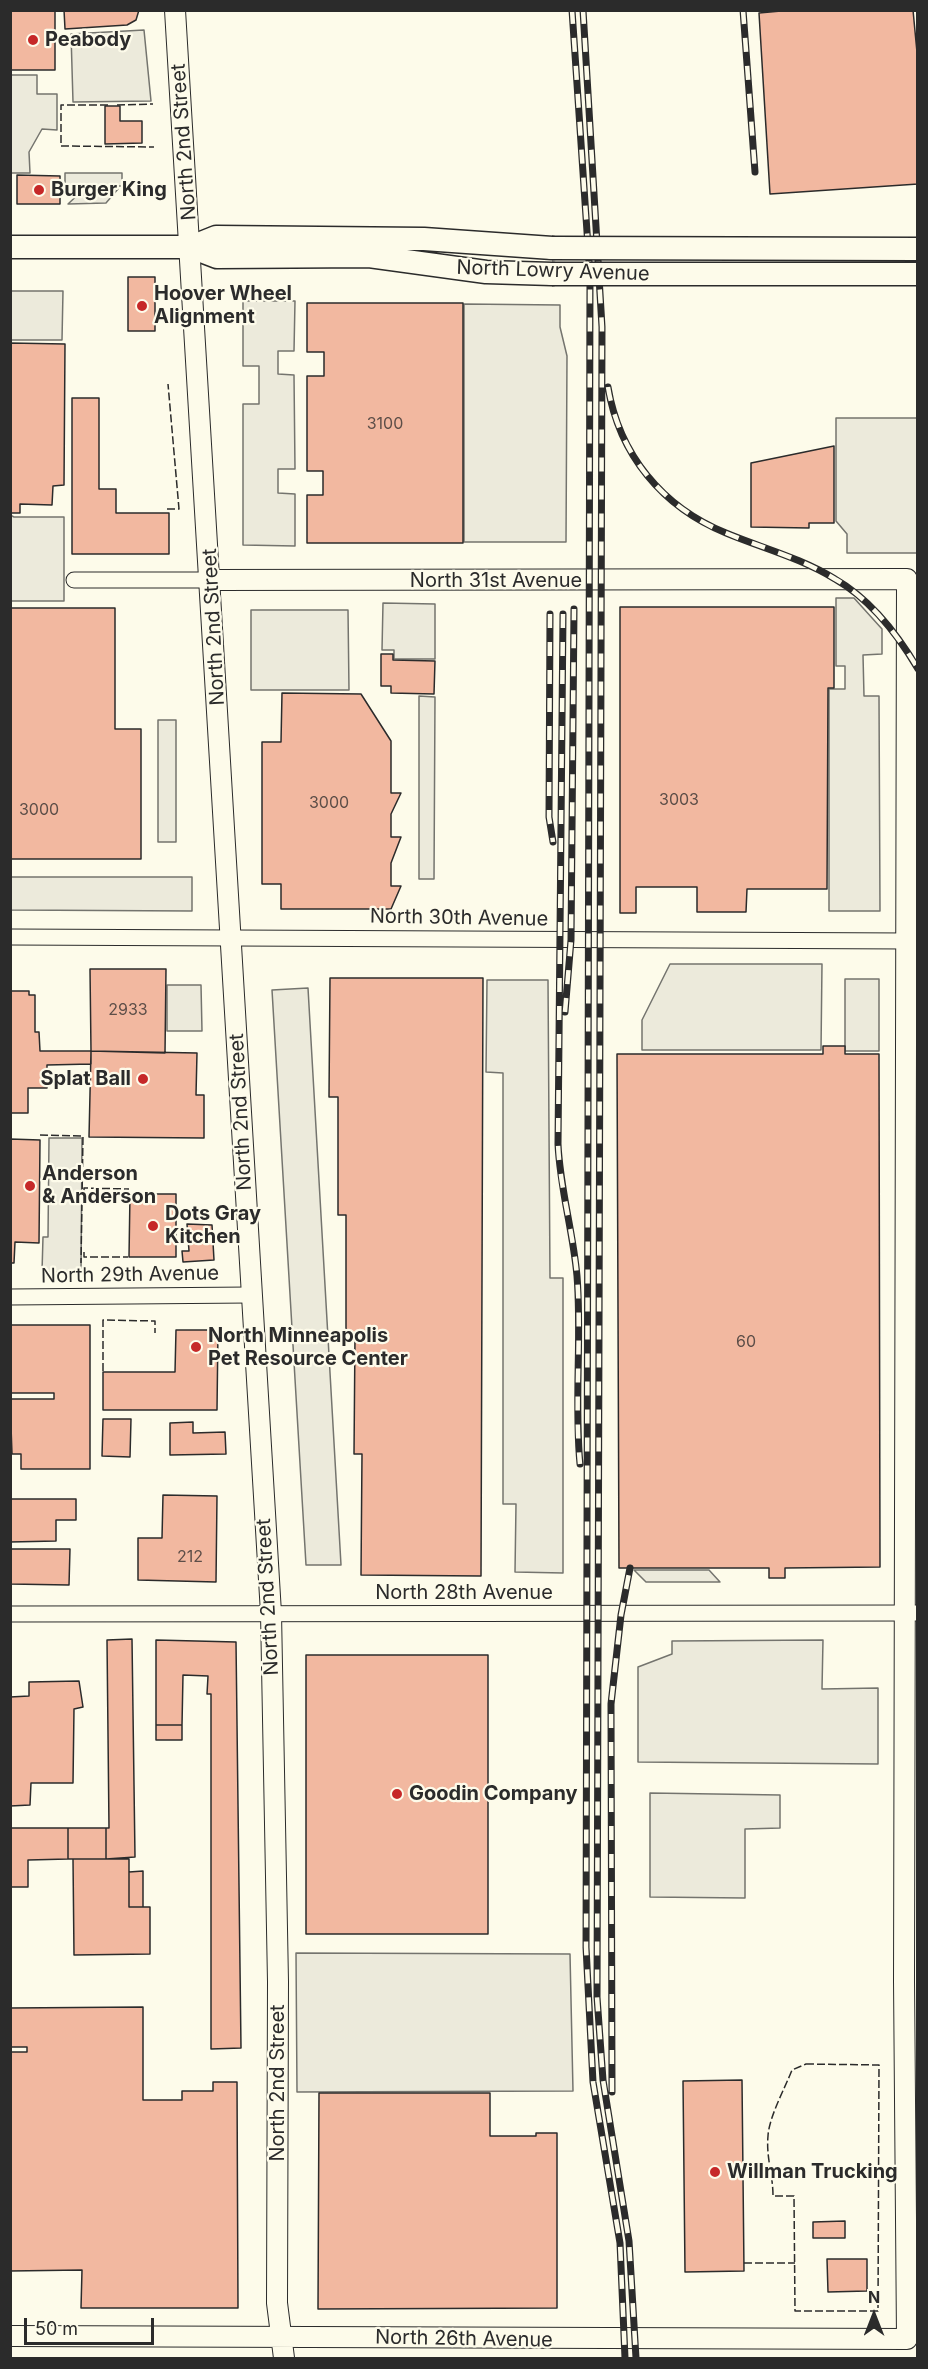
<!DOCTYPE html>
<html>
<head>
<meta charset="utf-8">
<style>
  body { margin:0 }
  #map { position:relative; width:928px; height:2369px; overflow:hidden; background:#fdfbea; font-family:Inter,sans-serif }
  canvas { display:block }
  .frame { position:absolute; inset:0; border:12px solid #2b2b2b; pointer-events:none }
  .north { position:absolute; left:844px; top:2285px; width:60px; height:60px; -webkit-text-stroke:4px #fdfbea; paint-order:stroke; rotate:0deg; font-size:16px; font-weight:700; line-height:24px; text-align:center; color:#2b2b2b }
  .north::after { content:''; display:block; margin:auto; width:21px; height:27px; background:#2b2b2b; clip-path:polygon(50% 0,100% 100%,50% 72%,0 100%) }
  .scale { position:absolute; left:24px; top:2318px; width:130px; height:27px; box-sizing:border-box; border:3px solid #2b2b2b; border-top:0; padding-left:8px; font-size:18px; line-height:21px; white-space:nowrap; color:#2b2b2b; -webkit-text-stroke:4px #fdfbea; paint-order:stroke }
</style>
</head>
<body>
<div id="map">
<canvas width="928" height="2369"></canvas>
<div class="frame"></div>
<div class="north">N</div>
<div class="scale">50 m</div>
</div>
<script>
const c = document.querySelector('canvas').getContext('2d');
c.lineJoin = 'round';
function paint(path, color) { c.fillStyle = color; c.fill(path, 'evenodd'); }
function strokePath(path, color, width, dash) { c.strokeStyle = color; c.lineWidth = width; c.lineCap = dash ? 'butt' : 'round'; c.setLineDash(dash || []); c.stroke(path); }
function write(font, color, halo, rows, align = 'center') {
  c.font = font + ' Inter,sans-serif'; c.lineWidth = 4.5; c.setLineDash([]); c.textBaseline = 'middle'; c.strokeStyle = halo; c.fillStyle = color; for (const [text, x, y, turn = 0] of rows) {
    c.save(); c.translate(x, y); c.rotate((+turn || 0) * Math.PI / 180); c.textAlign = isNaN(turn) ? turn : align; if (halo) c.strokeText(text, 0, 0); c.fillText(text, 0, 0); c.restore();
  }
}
const parking = new Path2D(`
  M144,30L151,101L73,102L71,34Z
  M10,75H37V94H57V130L42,129L29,152L30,173H11Z
  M65,173H122V186H65Z
  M84,189H118L106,203L68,204Z
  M11,291H63L62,340H11Z
  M243,301H295L294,351H278V374L294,375L295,469H278V493L295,494V546L243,545V404H259V366H243Z
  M464,304L560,305V327L567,356L566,542H464Z
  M836,418H917V553H847V534L836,521Z
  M10,515L14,517H64V601H11Z
  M836,598H854L882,629V654L863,655L864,696H879L880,911H829V689H845V666H836Z
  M383,603L435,604V659H394V650H382Z
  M251,610H348L349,690H251Z
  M419,696L435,697L434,879H419Z
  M158,720H176V842H158Z
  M11,877H192V911L11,910Z
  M670,964H822L821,1050H642V1020Z
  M845,979H879V1051H845Z
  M487,980H548L550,1278H563V1573L515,1572L516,1504H503V1073L486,1072Z
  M167,985H201L202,1031H167Z
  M308,988L341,1565H306L272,990Z
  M49,1138H82L81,1273L42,1272L43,1237H48Z
  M634,1570H709L720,1582H646Z
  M823,1640L822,1689L878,1688V1764L638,1762V1667L672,1654V1641Z
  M650,1793L780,1795V1828L745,1829V1898L650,1897Z
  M296,1953L570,1954L573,2091L297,2092Z`);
const building = new Path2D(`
  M10,10H55V70H10Z
  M64,10H139L136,20L127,25L65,29Z
  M792,10H913L918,63V184L770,194L759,13Z
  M105,106H120V121H142V143L105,144Z
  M17,175L60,176V204H17Z
  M128,277H155V331H128Z
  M307,303H463V543H307V495H323V471H307V376H324V352H307Z
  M10,343L65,344L64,485L53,486L52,505L20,504V513H10Z
  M72,398H99V489H116V513H169V554H72Z
  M834,446V523H809V528L751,527V463Z
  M620,607H834V688H828L827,889H747L746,912H697V887H636V913H620Z
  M10,608H115V729H141V859H10Z
  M381,654H393V660L435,661L434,694L391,693V686H381Z
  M282,693L361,694L391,741V793H401L391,814V837H401L391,863V886H401L391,909H281V884H262V742H281Z
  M90,969H166L165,1053L91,1051Z
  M330,978H483L481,1576L361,1575L362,1454H354L355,1335H346V1215H338V1097H329Z
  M10,991H29V995H35V1032H39L40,1051H91V1064L47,1065V1088H28V1113H10Z
  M823,1046H845V1054H879L880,1567L785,1568V1578H769V1568H619L617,1054H823Z
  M91,1051L197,1053L196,1095H204V1138L89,1137Z
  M10,1139L40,1140L39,1243L15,1242L14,1263H10Z
  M130,1194H176V1257H129Z
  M187,1224L212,1225L214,1260L183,1262L182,1251H189Z
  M10,1325H90V1469H21V1454H12L10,1399H54V1393H10Z
  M176,1330H218L217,1410H103V1372H175Z
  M103,1419H131L130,1457L102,1456Z
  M193,1422V1433L225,1432L226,1454L170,1455V1423Z
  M163,1495L217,1496L216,1582L138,1580V1538H162Z
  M10,1499H76V1520H56V1541L10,1542Z
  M10,1549H70L69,1585L10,1584Z
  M132,1639L135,1857L106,1859V1828H109L107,1640Z
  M156,1640L236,1642L241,2048L211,2049V1694H207L208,1676L183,1675L182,1725H156Z
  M306,1655H488V1934H306Z
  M79,1681L83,1707L74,1709L73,1783H31L30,1805L10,1806V1697L29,1696V1682Z
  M156,1725H182V1740H156Z
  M10,1828H68V1859L28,1860V1887H10Z
  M68,1828H106V1859H68Z
  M73,1859H129V1907H150V1954L74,1955Z
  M143,1871V1907H129V1872Z
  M143,2007V2100H182V2091H213V2082H237L238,2308H81L82,2270L10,2271V2052H27V2047H10V2008Z
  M742,2080L744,2271L685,2272L683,2081Z
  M319,2093H490V2136H536V2133H557V2308L318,2309Z
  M845,2221V2238H813V2222Z
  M827,2259H867V2291L828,2292Z`);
const minor = new Path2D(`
  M74,580H211
  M10,937L908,941
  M10,1297L250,1295
  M10,1614L918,1613`);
const tertiary = new Path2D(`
  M175,10L271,1613L278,1982L277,2303L284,2358
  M10,2336L907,2339L904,1980L907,579L211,580`);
const secondary = new Path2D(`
  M10,247H191L217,257L369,256L486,272L552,274
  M191,247L216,237L424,239L552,248`);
const rail = new Path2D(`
  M572,10L590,276L586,1947L593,2082L620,2243L625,2358
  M583,10L602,327L597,1997L603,2080L629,2241L636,2358
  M743,10L755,172
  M608,387C619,454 662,507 726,533C762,548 801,558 835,579C870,599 898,635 918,669
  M550,614L549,817L553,842
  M563,614L558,1144C560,1189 573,1231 577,1276C582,1338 574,1401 580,1464
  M565,1012L571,940L574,609
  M612,2092L611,1704L621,1615L630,1568`);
const secondaryBridge = new Path2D(`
  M552,248L918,249
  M552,274H918`);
const fence = new Path2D(`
  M108,105H61V146L154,147
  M117,105L153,104
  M167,509H179L168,384
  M40,1135L83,1136L81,1263
  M84,1192V1188L129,1189
  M84,1252V1257H128
  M103,1371V1320L155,1321V1333
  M806,2064L879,2065L878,2311H795L794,2196H773C773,2174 766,2158 768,2136C769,2117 785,2088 792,2070Z
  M744,2263H795`);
const markers = [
  [33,40,6,"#c62828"],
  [39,190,6,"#c62828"],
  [142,306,6,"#c62828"],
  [143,1079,6,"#c62828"],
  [30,1186,6,"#c62828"],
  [153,1226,6,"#c62828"],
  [196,1347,6,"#c62828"],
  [397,1794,6,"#c62828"],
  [715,2172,6,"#c62828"]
];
const numberNames = [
  ["3100",385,424],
  ["3003",679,800],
  ["3000",329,803],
  ["3000",39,810],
  ["2933",128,1010],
  ["60",746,1342],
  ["212",190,1557]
];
const poiNames = [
  ["Peabody",45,40],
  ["Burger King",51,190],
  ["Hoover Wheel",154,294],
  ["Alignment",154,317],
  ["Splat Ball",131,1079,"right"],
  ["Anderson",42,1174],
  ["& Anderson",42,1197],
  ["Dots Gray",165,1214],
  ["Kitchen",165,1237],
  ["North Minneapolis",208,1336],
  ["Pet Resource Center",208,1359],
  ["Goodin Company",409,1794],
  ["Willman Trucking",727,2172]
];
const streetNames = [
  ["North 2nd Street",184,142,-94],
  ["North Lowry Avenue",553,271,2],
  ["North 31st Avenue",496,581],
  ["North 2nd Street",214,627,-93],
  ["North 30th Avenue",459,918,1],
  ["North 2nd Street",241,1112,-93],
  ["North 29th Avenue",130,1275,-1],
  ["North 28th Avenue",464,1593],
  ["North 2nd Street",268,1597,-93],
  ["North 2nd Street",278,2083,-90],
  ["North 26th Avenue",464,2339,1]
];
paint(parking, '#eceadb');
strokePath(parking, '#74746e', 1.5);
paint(building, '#f2b8a0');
strokePath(building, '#2b2b2b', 1.5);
strokePath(minor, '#2b2b2b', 17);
strokePath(tertiary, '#2b2b2b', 22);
strokePath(secondary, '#2b2b2b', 25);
strokePath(minor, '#fdfbea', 15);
strokePath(tertiary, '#fdfbea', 20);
strokePath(secondary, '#fdfbea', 22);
strokePath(rail, '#2b2b2b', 7);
strokePath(rail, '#fdfbea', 4.5, [14]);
strokePath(secondaryBridge, '#2b2b2b', 25, []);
strokePath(secondaryBridge, '#fdfbea', 22);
strokePath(fence, '#2b2b2b', 1.5, [8, 3]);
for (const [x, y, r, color] of markers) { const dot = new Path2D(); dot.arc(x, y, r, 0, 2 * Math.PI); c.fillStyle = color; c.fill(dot); strokePath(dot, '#fdfbea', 2); }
write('16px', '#5d4e48', null, numberNames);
write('bold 20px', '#2b2b2b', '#fdfbea', poiNames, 'left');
write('20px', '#2b2b2b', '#fdfbea', streetNames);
</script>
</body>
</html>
